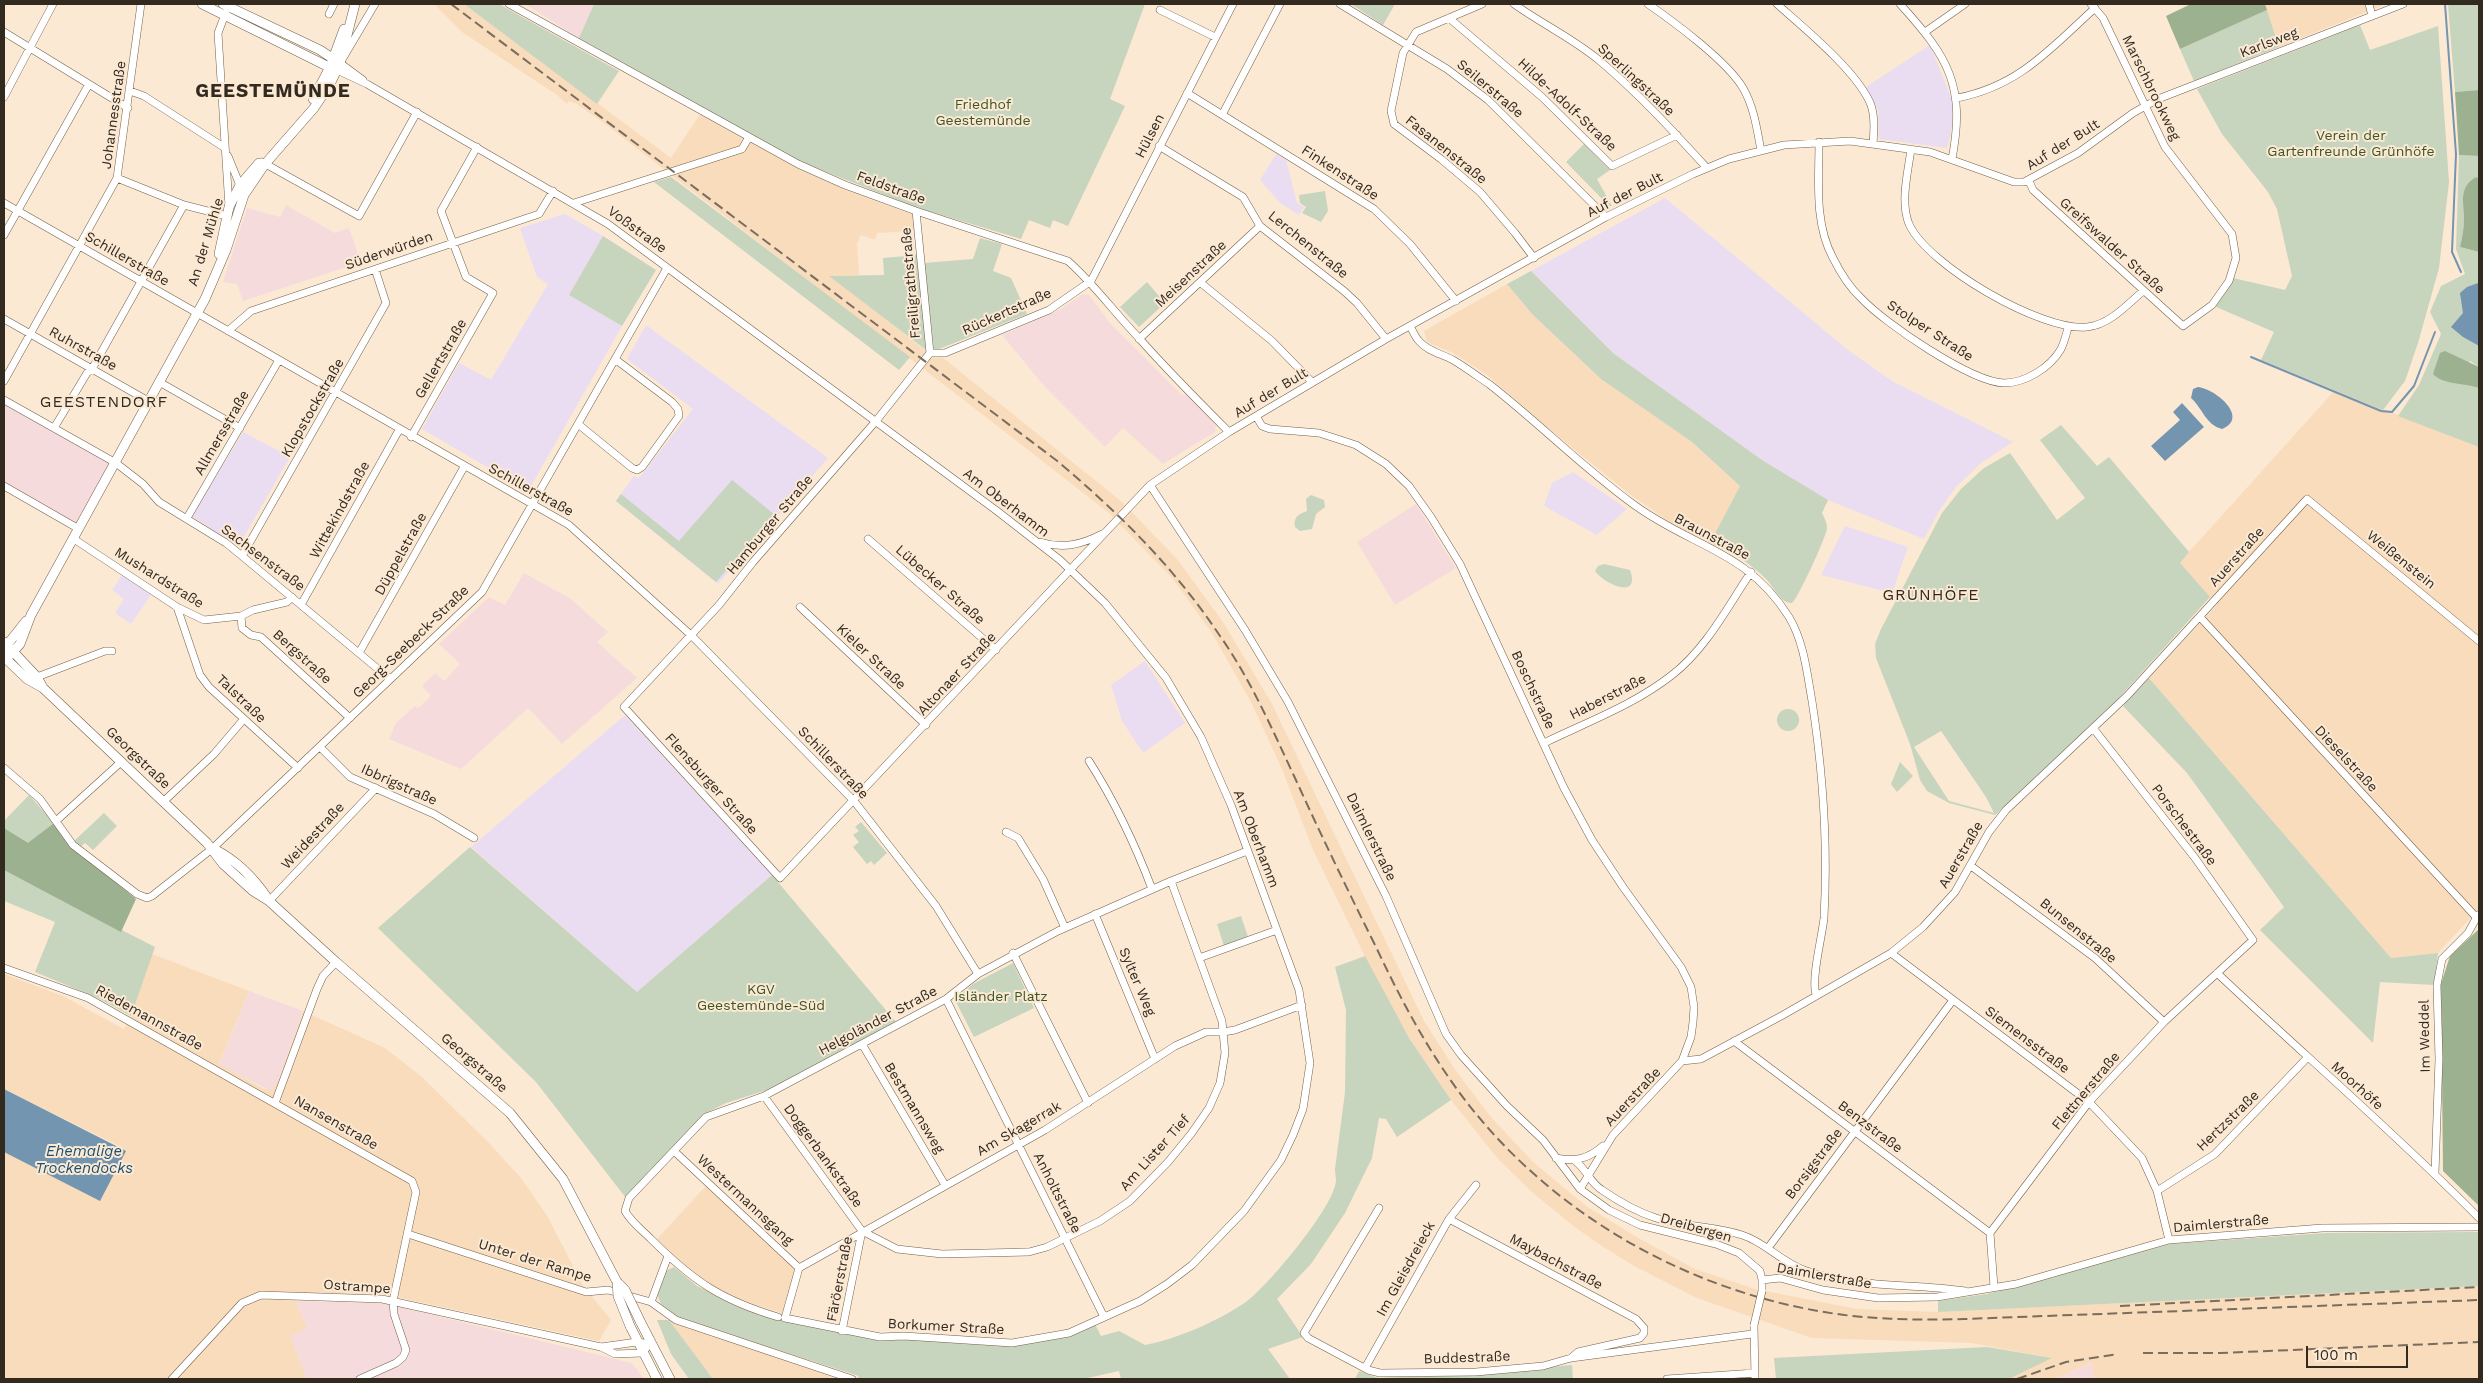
<!DOCTYPE html>
<html>
<head>
<meta charset="utf-8">
<style>
  body { margin:0 }
  #map { position:relative; width:2483px; height:1383px; overflow:hidden; background:#fbe9d4; font-family:"Work Sans",sans-serif }
  canvas { display:block }
  .frame { position:absolute; inset:0; border:5px solid #32291f; pointer-events:none }
  .scale { position:absolute; left:2306px; top:1346px; width:102px; height:22px; box-sizing:border-box; border:2px solid #32291f; border-top:0; padding-left:6px; font-size:15px; line-height:18px; white-space:nowrap; color:#32291f; -webkit-text-stroke:4px #fbe9d4; paint-order:stroke }
</style>
</head>
<body>
<div id="map">
<canvas width="2483" height="1383"></canvas>
<div class="frame"></div>
<div class="scale">100 m</div>
</div>
<script>
const c = document.querySelector('canvas').getContext('2d');
c.lineJoin = 'round';
function paint(path, color) { c.fillStyle = color; c.fill(path, 'evenodd'); }
function strokePath(path, color, width, dash) { c.strokeStyle = color; c.lineWidth = width; c.lineCap = dash ? 'butt' : 'round'; c.setLineDash(dash || []); c.stroke(path); }
function write(font, color, halo, rows, align = 'center') {
  c.font = font + ' "Work Sans",sans-serif'; c.lineWidth = 4; c.setLineDash([]); c.textBaseline = 'middle'; c.strokeStyle = halo; c.fillStyle = color; for (const [text, x, y, turn = 0] of rows) {
    c.save(); c.translate(x, y); c.rotate((+turn || 0) * Math.PI / 180); c.textAlign = isNaN(turn) ? turn : align; if (halo) c.strokeText(text, 0, 0); c.fillText(text, 0, 0); c.restore();
  }
}
const commercial = new Path2D(`
  M525,4H594L579,38Z
  M286,205L335,233L349,228L359,257L364,256L365,261L243,301L237,284L223,282L247,208L280,217Z
  M1083,294L1089,295L1110,323L1182,395H1186L1216,426L1215,432L1163,464L1123,428L1105,447L1045,387L1002,335L1061,309Z
  M4,404L114,465L79,527L4,484Z
  M1416,504L1456,568L1395,605L1357,542Z
  M524,573L571,599L608,632L597,642L637,678L562,744L528,708L461,769L389,739L396,723L415,706L418,708L431,696L422,686L435,673L444,681L460,664L439,644L489,597L505,605Z
  M249,991L303,1011L278,1082L275,1087L269,1090L219,1065Z
  M295,1301L383,1303L632,1363L644,1379H307L289,1336L306,1328Z
  M2093,1362L2094,1379H2055Z`);
const built = new Path2D(`
  M434,4H464L671,158L701,113L797,167L844,189L913,215L915,231L877,233L875,240L861,235L857,244L859,275L830,276L935,358L942,357L1122,502L1177,559L1223,622L1271,702L1424,1021L1456,1071L1490,1116L1533,1162L1586,1206L1640,1239L1695,1269L1755,1289L1857,1309L1938,1312L2479,1286V1379H2094L2092,1362L2055,1379H2009L2052,1358L1971,1343L1812,1338L1697,1298L1634,1266L1602,1246L1576,1228L1533,1193L1498,1159L1451,1100L1409,1038L1376,979L1313,850L1282,769L1251,702L1212,633L1173,579L1109,513L991,421L604,123L577,104L569,101L567,104L557,95L462,32Z
  M2265,4H2386L2279,47Z
  M1507,284L1533,315L1601,379L1692,442L1740,486L1710,543L1671,523L1631,495L1560,438L1486,374L1453,353L1427,342L1424,331Z
  M2335,390L2479,447V909L2438,953L2391,958L2149,678L2217,605L2179,563Z
  M152,954L249,991L219,1064L264,1089H272L278,1082L303,1011L385,1048L422,1077L489,1143L521,1178L548,1217L582,1284L611,1320L599,1341L382,1294L294,1293L295,1301L307,1328L290,1336L307,1379H4V1152L100,1200L121,1147L4,1089V974L63,996L124,1029L131,1016Z
  M706,1186L796,1269L782,1313L737,1299L701,1281L657,1239Z
  M669,1320L830,1376V1379H713Z`);
const education = new Path2D(`
  M1930,45L1952,100V127L1947,148L1879,139L1878,110L1866,87Z
  M1276,154L1286,160L1297,203L1304,207L1299,215L1280,203L1260,180Z
  M1665,198L1848,350L1892,381L2013,442L1981,463L1956,487L1939,511L1924,539L1828,500L1762,460L1613,353L1531,271Z
  M565,214L603,236L569,295L622,326L531,486L523,488L422,429L459,363L491,380L548,284L537,277L520,228Z
  M646,325L828,458L718,584L616,501L634,476L639,478L693,409L627,359Z
  M243,432L290,457L238,547L192,516Z
  M1573,472L1627,509L1597,535L1544,506L1552,483Z
  M1845,526L1908,547L1892,593L1821,575Z
  M122,575L151,595L131,624L115,613L124,599L112,590Z
  M1145,661L1185,723L1143,753L1122,721L1111,685Z
  M625,715L772,875L637,992L471,847Z`);
const green = new Path2D(`
  M464,4H499L619,71L597,104Z
  M594,4H1145L1110,99L1125,106L1068,226L1053,220L1050,228L1029,220L1021,239L915,207L801,162L579,38Z
  M1351,4H1395L1383,25Z
  M2448,4H2479V90L2455,92Z
  M2267,10L2279,47L2194,81L2180,49Z
  M2360,25L2370,50L2438,26L2449,182L2439,268L2418,343L2405,381L2383,410L2261,360L2274,332L2214,306L2233,278L2285,290L2292,276L2277,209L2268,192L2222,134L2197,89Z
  M1584,144L1610,170L1597,179L1612,206H1609L1566,162Z
  M2459,155L2479,156V179L2476,177C2458,187 2464,202 2464,219C2464,229 2462,238 2460,247L2479,252V284L2478,283L2463,302V337L2479,346V367L2470,361L2456,383H2467L2479,388V447L2398,416L2419,385L2441,334L2430,312L2441,286L2465,274L2456,249Z
  M671,177L910,357L899,370L654,182Z
  M1325,191L1328,211L1321,222L1302,213L1306,207L1300,203L1299,195Z
  M603,236L656,270L622,326L569,295Z
  M980,238L1002,244L993,271L1011,278L1027,314L934,351L924,263L973,259Z
  M918,255L926,350L829,276L884,275L883,258Z
  M1531,271L1613,353L1762,460L1828,500L1822,513C1824,517 1827,523 1827,528C1827,535 1798,599 1792,603C1781,604 1774,587 1767,580C1750,563 1732,551 1710,543L1740,486L1692,442L1601,379L1533,315L1507,284Z
  M1147,282L1165,303L1139,327L1120,307Z
  M2061,425L2097,466L2109,457L2189,552L2180,563L2210,597L2118,699L1995,815L1949,803L1927,791L1920,780L1910,744L1876,658L1875,644L1881,629L1942,513L1961,489L1984,468L2010,453L2057,520L2085,498L2040,440ZM1941,731L1986,797L1994,813L1949,801L1914,747Z
  M732,480L775,515L716,582L616,501L621,494L679,541Z
  M1311,495L1324,500L1325,507L1316,514L1312,529L1300,531L1295,527C1293,518 1298,514 1307,511L1306,499Z
  M1604,564L1630,570C1641,600 1605,585 1595,571L1598,566Z
  M2149,678L2391,958L2438,953L2434,985L2380,982L2373,1043L2260,930L2284,907L2187,773L2123,706Z
  M1777 720a11 11 0 1 1 22 0a11 11 0 1 1-22 0Z
  M1900,762L1913,776L1897,792L1891,784Z
  M29,795L54,823L28,844L4,828V821Z
  M104,813L117,826L93,850L85,843L80,847L74,841Z
  M861,822L887,853L874,865L871,861L867,864L853,847L859,842L853,835L859,831L855,827Z
  M470,847L637,992L772,875L896,1022L770,1089L726,1103L706,1113L626,1198L536,1082L378,928Z
  M4,870L155,947L131,1016L98,998L35,972L55,922L4,901Z
  M1241,916L1248,937L1224,946L1217,924Z
  M1365,956L1409,1038L1451,1100L1397,1137L1386,1119L1379,1118L1372,1158L1345,1213L1311,1264L1277,1299L1303,1337L1268,1349L1290,1379H1121L1119,1371L1083,1379H857L859,1376L681,1319L661,1304L657,1295L666,1271L674,1267L697,1286L746,1310L881,1341L914,1339L1013,1346L1095,1324L1101,1336L1119,1331L1145,1345C1177,1339 1218,1321 1246,1302C1268,1286 1334,1207 1336,1181C1336,1177 1335,1173 1335,1169L1345,1092L1346,1010L1335,967Z
  M1013,963L1034,1008L974,1037L955,1000L973,984Z
  M2479,1232V1286L1938,1312V1301L1987,1294L2169,1244L2325,1233Z
  M657,1320H669L713,1379H689L671,1354Z
  M1987,1347L2052,1358L2009,1379H1776L1774,1358Z
  M1572,1365L1573,1379H1355L1359,1371L1378,1378L1477,1374Z`);
const forest = new Path2D(`
  M2191,4H2265L2267,10L2180,49L2166,16Z
  M2479,90V156L2459,155L2455,92Z
  M2476,177L2479,179V252L2460,247C2462,238 2464,229 2464,219C2464,202 2458,187 2476,177Z
  M2445,351L2479,367V388C2466,383 2443,385 2433,374L2440,353Z
  M54,823L70,845L136,899L121,932L4,870V828L28,843Z
  M2479,929V1206L2443,1171L2441,984L2450,956Z`);
const water = new Path2D(`
  M2478,283L2479,284V346L2463,337L2451,327L2463,313L2460,293L2467,287Z
  M2198,387C2216,389 2250,418 2222,429C2206,425 2203,409 2191,398L2193,389Z
  M2182,403L2204,427L2165,461L2151,446L2180,420L2173,412Z
  M4,1089L126,1151L100,1201L4,1152Z`);
const stream = new Path2D(`
  M2445,4L2456,154L2452,252L2461,272
  M2251,357L2381,411L2392,412L2414,386L2435,332`);
const minor = new Path2D(`
  M509,4L798,164L845,185L916,211L1068,261C1094,284 1114,312 1138,337C1167,370 1198,401 1229,432
  M1340,4L1447,69L1488,100L1606,217
  M1482,4L1416,32L1403,53L1391,111L1394,124L1441,159L1480,192L1515,233L1534,258
  M1514,4C1542,24 1574,39 1600,61C1638,93 1673,131 1706,167
  M1648,4C1674,22 1727,61 1743,88C1754,107 1757,129 1761,151
  M1777,4C1804,28 1858,72 1871,105C1875,117 1874,131 1873,144
  M1900,4C1948,57 1966,85 1952,159
  M2369,4L2372,16
  M1160,10L1215,37
  M226,12L218,33L229,207
  M329,14L334,4
  M1449,18L1542,97L1612,166L1677,135
  M4,32L128,108
  M1925,32L1965,4
  M337,70L367,84L608,224L997,511L1060,560L1105,603L1166,678L1201,737L1231,805L1299,990L1310,1063L1303,1109L1293,1135L1281,1160L1244,1211L1192,1265L1167,1284L1140,1301L1069,1333L1012,1343L904,1336L880,1337L785,1318L799,1268L1045,1130L1175,1046L1206,1032H1223L1235,1030L1302,1005
  M363,80L340,63L375,4
  M130,91L144,96L225,148
  M1187,93L1374,209L1410,244L1456,301
  M4,97L53,4
  M1957,98C2019,86 2050,49 2095,8
  M1222,115L1280,4
  M1819,142C1819,180 1814,223 1833,258C1840,272 1849,287 1861,298C1884,323 1971,382 2004,383C2025,383 2050,368 2061,349C2064,343 2066,335 2068,328
  M1159,146L1243,197L1260,226L1344,291L1357,303L1386,339
  M1911,149C1908,172 1900,202 1909,224C1927,265 2042,332 2087,327C2109,325 2127,305 2143,291
  M228,156L241,188
  M262,162L359,216L417,112
  M117,178L184,205L227,216
  M2029,181L2033,190L2183,326L2212,305L2229,281L2236,258L2232,234L2165,147L2103,18L2091,4
  M4,203L569,525L692,636L854,801L936,906L978,974
  M574,203L742,149L749,137
  M916,211L930,353
  M4,235L89,84
  M1201,283L1272,341L1312,382
  M4,319L150,402
  M1410,326C1413,331 1415,337 1419,341C1427,351 1442,354 1453,360C1465,367 1477,376 1489,384C1538,422 1582,467 1633,504C1691,547 1747,550 1789,617C1804,642 1807,673 1812,701C1823,772 1828,845 1824,918C1822,937 1811,979 1816,994
  M228,331L251,311L539,214L553,191
  M1139,339L1260,226
  M930,353L876,421L753,562L719,605L624,707L780,878L1150,485L1229,432L1386,339L1606,217L1693,174L1729,159L1784,145L1850,141L1930,152L2014,182H2024L2078,153L2133,113L2158,99L2403,4
  M930,353H945L1049,310L1091,281L1233,4
  M4,381L117,178L141,4
  M161,383L240,428
  M4,400L116,463L143,484L159,502L226,543L242,556L390,679
  M1256,416L1262,426L1270,429L1319,433L1356,445L1386,464L1409,486L1431,517L1460,564L1564,788L1592,840L1623,887L1681,967L1691,987L1694,1007L1693,1022L1691,1037L1682,1061L1613,1135L1580,1189
  M578,424L632,468L637,470L642,467L679,416L678,409L672,402L615,359
  M54,428L87,373L92,369L184,205
  M411,437L493,293L466,277L441,211L477,147
  M1150,485L1245,630L1288,702L1386,896L1446,1034L1461,1055L1507,1106L1543,1140L1580,1189L1609,1210L1640,1225L1716,1244L1739,1253L1760,1271L1762,1280V1291
  M4,486L79,529
  M187,518L279,360
  M74,539L177,607L204,620L241,616L253,610L287,602L292,597
  M868,539L996,650
  M1040,542C1062,549 1081,545 1102,534
  M242,556L386,303L375,269
  M302,603L399,430
  M177,607L200,675L209,687L298,768
  M800,607L926,725
  M241,616L242,628L251,635L261,637L350,718
  M2200,617L2476,917
  M359,653L464,467
  M37,677L105,651H112
  M1544,743C1587,722 1634,705 1672,675C1706,649 1728,606 1751,572
  M320,747L350,777L434,814L474,838
  M1089,761C1115,802 1135,844 1152,889
  M4,768L40,799L73,845L137,894L147,898L152,896L213,848L482,592L667,268
  M163,802L214,754L243,720
  M56,821L121,762
  M1006,832L1018,838L1043,879L1065,928
  M1971,866L2095,958L2164,1022
  M269,901L376,788
  M1095,914L1155,1059
  M1013,953L1088,1103
  M1891,953L2089,1102L2142,1158L2157,1191L2169,1240
  M1199,958L1277,930
  M4,968L88,998L412,1181L416,1192L393,1301L394,1314L406,1350L403,1357L396,1363L360,1379
  M2217,973C2304,1055 2395,1133 2479,1218
  M946,999L1104,1317
  M1734,1041L1990,1233
  M862,1044L945,1185
  M1682,1061L1701,1059L1783,1015L1891,953L1923,927L1955,892L1989,832L2006,810L2127,696L2307,499L2479,641
  M764,1096L862,1231L897,1249L942,1254L1029,1252L1047,1247L1100,1221L1130,1201L1168,1162L1191,1134L1209,1108L1220,1083L1225,1053L1222,1021L1171,881
  M275,1103L317,989L323,976L336,962
  M674,1151L799,1268
  M1556,1158C1575,1162 1588,1159 1603,1146
  M1574,1160C1586,1168 1590,1183 1602,1190C1618,1201 1637,1212 1656,1218C1684,1227 1714,1226 1742,1235C1765,1242 1781,1262 1804,1270C1856,1289 1912,1283 1965,1291
  M2435,1173L2439,1059L2437,985L2442,959L2468,933L2478,915
  M2157,1191L2215,1154L2307,1058
  M1379,1208L1304,1333L1308,1338L1368,1370L1380,1373L1476,1372L1543,1366L1571,1358L1752,1334
  M1449,1219L1636,1319L1644,1328V1333L1640,1338L1578,1352L1571,1358
  M408,1234L586,1292L608,1290L651,1302L676,1320L852,1379
  M1768,1248L1953,1000
  M1762,1280L1780,1278L1823,1290L1878,1298L1937,1297L2016,1284L2169,1240L2322,1228L2479,1227
  M1994,1287L1990,1233L2089,1102L2164,1022L2253,940L2195,858L2093,728
  M651,1302L668,1256
  M778,1317C721,1300 693,1281 651,1239C643,1231 631,1222 625,1211L629,1198L706,1117L764,1096L946,999L978,974L1058,931L1171,881L1247,851
  M1754,1325L1755,1379
  M842,1331L862,1231
  M1365,1368L1449,1219L1476,1185
  M172,1379L242,1303L261,1295L382,1299L601,1347L637,1342L650,1344L642,1353L615,1354L601,1347
  M1667,1379L1755,1373`);
const major = new Path2D(`
  M202,4L333,69
  M223,4L320,50L338,62
  M313,99L330,67L344,29
  M219,254L229,207L240,185L259,163
  M4,642L37,677L43,688
  M7,649V645L26,621
  M4,657L27,679L43,688L207,843L223,864L253,891L269,901L336,962L510,1113L563,1179L617,1282
  M6,659L20,644L31,615L205,299L226,250L244,195L265,164L314,108L330,84L340,63L355,4
  M214,849C236,860 254,878 268,899
  M640,1321L670,1379
  M630,1326L657,1379`);
const rail = new Path2D(`
  M451,4L1056,460C1119,513 1174,567 1220,636C1251,680 1272,729 1295,778C1321,835 1348,891 1376,947C1400,998 1426,1047 1459,1092C1548,1213 1689,1293 1837,1314C1879,1320 1922,1320 1964,1319L2479,1300
  M2120,1306L2479,1287
  M2143,1353H2221L2479,1342
  M2017,1379L2066,1362L2118,1354`);
const minorBridge = new Path2D(`
  M1754,1325L1762,1291`);
const majorBridge = new Path2D(`
  M617,1282L625,1290L640,1321
  M617,1282L618,1296L630,1326`);
const streetNames = [
  ["Karlsweg",2269,43,-21],
  ["Sperlingstraße",1636,80,43],
  ["Marschbrookweg",2151,88,64],
  ["Seilerstraße",1490,89,40],
  ["Hilde-Adolf-Straße",1567,105,43],
  ["Johannesstraße",114,115,-82],
  ["Hülsen",1150,136,-63],
  ["Auf der Bult",2063,145,-32],
  ["Fasanenstraße",1446,150,39],
  ["Finkenstraße",1340,173,33],
  ["Feldstraße",891,188,20],
  ["Auf der Bult",1625,195,-27],
  ["Voßstraße",637,230,36],
  ["An der Mühle",206,242,-73],
  ["Lerchenstraße",1308,245,39],
  ["Greifswalder Straße",2112,246,42],
  ["Süderwürden",389,251,-19],
  ["Schillerstraße",127,259,30],
  ["Meisenstraße",1191,274,-43],
  ["Freiligrathstraße",911,283,-95],
  ["Rückertstraße",1007,312,-24],
  ["Stolper Straße",1930,331,33],
  ["Ruhrstraße",83,349,29],
  ["Gellertstraße",441,359,-60],
  ["Auf der Bult",1271,393,-31],
  ["Klopstockstraße",313,408,-60],
  ["Allmersstraße",222,433,-60],
  ["Schillerstraße",531,490,29],
  ["Am Oberhamm",1006,503,37],
  ["Wittekindstraße",340,510,-61],
  ["Hamburger Straße",770,525,-50],
  ["Braunstraße",1712,537,28],
  ["Düppelstraße",401,554,-61],
  ["Auerstraße",2237,557,-48],
  ["Sachsenstraße",263,558,37],
  ["Weißenstein",2401,560,39],
  ["Mushardstraße",159,578,32],
  ["Lübecker Straße",940,585,41],
  ["Georg-Seebeck-Straße",411,642,-44],
  ["Bergstraße",302,657,42],
  ["Kieler Straße",871,657,43],
  ["Altonaer Straße",957,674,-47],
  ["Boschstraße",1533,690,65],
  ["Haberstraße",1608,697,-27],
  ["Talstraße",241,699,44],
  ["Georgstraße",138,758,44],
  ["Dieselstraße",2346,759,47],
  ["Schillerstraße",833,763,46],
  ["Flensburger Straße",711,784,48],
  ["Ibbrigstraße",399,785,24],
  ["Porschestraße",2184,825,53],
  ["Weidestraße",313,836,-47],
  ["Daimlerstraße",1371,837,64],
  ["Am Oberhamm",1256,839,69],
  ["Auerstraße",1961,855,-60],
  ["Bunsenstraße",2078,931,39],
  ["Sylter Weg",1137,982,67],
  ["Riedemannstraße",149,1018,29],
  ["Helgoländer Straße",878,1021,-28],
  ["Im Weddel",2425,1036,-91],
  ["Siemensstraße",2027,1040,37],
  ["Georgstraße",474,1063,41],
  ["Moorhöfe",2357,1086,42],
  ["Flettnerstraße",2086,1091,-50],
  ["Auerstraße",1633,1097,-47],
  ["Bestmannsweg",914,1108,59],
  ["Hertzstraße",2228,1121,-44],
  ["Nansenstraße",336,1123,30],
  ["Benzstraße",1870,1127,37],
  ["Am Skagerrak",1019,1129,-30],
  ["Am Lister Tief",1155,1153,-48],
  ["Doggerbankstraße",823,1156,54],
  ["Borsigstraße",1814,1164,-53],
  ["Anholtstraße",1057,1193,63],
  ["Westermannsgang",745,1200,43],
  ["Daimlerstraße",2221,1224,-5],
  ["Dreibergen",1696,1228,16],
  ["Unter der Rampe",535,1261,17],
  ["Maybachstraße",1556,1262,28],
  ["Im Gleisdreieck",1406,1269,-61],
  ["Daimlerstraße",1824,1276,10],
  ["Färöerstraße",840,1279,-79],
  ["Ostrampe",357,1287,4],
  ["Borkumer Straße",946,1327,3],
  ["Buddestraße",1467,1358,-2]
];
const parkNames = [
  ["Friedhof",983,105],
  ["Geestemünde",983,121],
  ["Verein der",2351,136],
  ["Gartenfreunde Grünhöfe",2351,152],
  ["KGV",761,990],
  ["Geestemünde-Süd",761,1006],
  ["Isländer Platz",1001,997]
];
const waterNames = [
  ["Ehemalige",84,1152],
  ["Trockendocks",84,1169]
];
const quarterNames = [
  ["GEESTENDORF",104,402],
  ["GRÜNHÖFE",1931,595]
];
const districtNames = [
  ["GEESTEMÜNDE",273,91]
];
paint(commercial, '#f6dbdd');
paint(built, '#f8dcbc');
paint(education, '#eaddf1');
paint(green, '#c7d4be');
paint(forest, '#9cb18f');
paint(water, '#7495af');
strokePath(stream, '#7495af', 2);
strokePath(minor, '#746049', 8);
strokePath(major, '#746049', 10);
strokePath(minor, '#fff', 7);
strokePath(major, '#fff', 9);
strokePath(rail, '#796d5f', 2, [10, 5]);
strokePath(minorBridge, '#746049', 8, []);
strokePath(majorBridge, '#746049', 10, []);
strokePath(minorBridge, '#fff', 7);
strokePath(majorBridge, '#fff', 9);
write('14px', '#32291f', '#fbe9d4', streetNames);
write('14px', '#3b5624', '#fbe9d4', parkNames);
write('italic 15px', '#195074', '#fbe9d4', waterNames);
c.letterSpacing = '1px';
write('16px', '#32291f', '#fbe9d4', quarterNames);
c.letterSpacing = '0px';
c.letterSpacing = '1px';
write('bold 19px', '#32291f', '#fbe9d4', districtNames);
c.letterSpacing = '0px';
</script>
</body>
</html>
